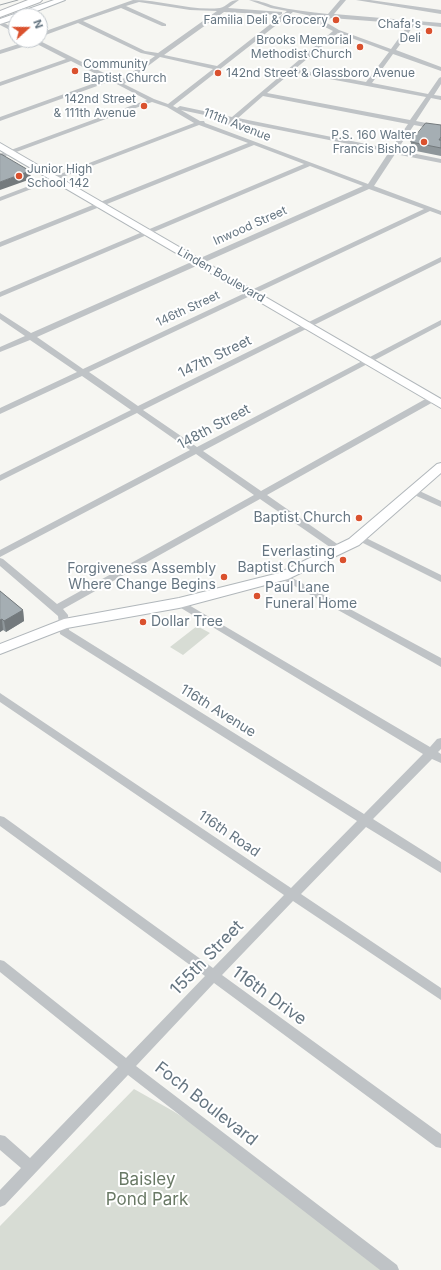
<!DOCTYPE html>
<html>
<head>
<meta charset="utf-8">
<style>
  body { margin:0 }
  #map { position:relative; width:441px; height:1270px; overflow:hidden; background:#f6f6f2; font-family:Inter,sans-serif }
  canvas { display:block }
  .north { position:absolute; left:8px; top:8px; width:40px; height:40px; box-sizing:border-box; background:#fff; border:1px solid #c2c8cd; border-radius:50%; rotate:69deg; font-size:11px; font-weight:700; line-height:16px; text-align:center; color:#667682 }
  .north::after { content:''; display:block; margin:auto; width:14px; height:18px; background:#da512e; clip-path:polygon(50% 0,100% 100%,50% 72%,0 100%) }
</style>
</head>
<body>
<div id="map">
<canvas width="441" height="1270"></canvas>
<div class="north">N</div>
</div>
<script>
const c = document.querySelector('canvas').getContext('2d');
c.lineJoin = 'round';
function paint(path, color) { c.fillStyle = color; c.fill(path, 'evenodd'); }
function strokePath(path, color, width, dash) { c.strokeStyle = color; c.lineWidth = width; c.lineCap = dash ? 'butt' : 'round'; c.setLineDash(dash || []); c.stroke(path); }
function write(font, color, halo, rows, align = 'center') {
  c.font = font + ' Inter,sans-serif'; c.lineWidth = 4; c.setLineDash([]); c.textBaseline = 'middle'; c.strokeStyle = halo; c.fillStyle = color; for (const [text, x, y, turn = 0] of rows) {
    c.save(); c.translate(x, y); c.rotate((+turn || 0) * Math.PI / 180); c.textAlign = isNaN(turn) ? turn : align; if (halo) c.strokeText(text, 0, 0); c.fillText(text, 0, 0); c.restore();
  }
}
const green = new Path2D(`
  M197,626L210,633L183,655L170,647Z
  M134,1089L173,1111L203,1130L381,1270H0V1226Z`);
const minor = new Path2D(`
  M133,0C162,0 191,11 220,8C227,7 228,0 239,0L228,8L282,12V14L280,15L224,12L164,55L217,66L287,11L271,8L249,0C258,0 265,3 274,6C292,10 310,12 328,14L340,0H346L334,14L441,23V27L415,24L396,50L441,67V71L393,54L372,83L428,94L439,78L441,77V84L434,95L441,96V100L431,98L416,121L441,126V130L414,125L397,150L441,159V163L395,154L374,186L441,211V215L430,211L89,372L138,406L441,257V262L143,410L197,447L441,320V325L203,451L261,491L429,397H435L436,399L435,401L267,495L343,548L345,550L343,552H337L260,499L63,609L68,615L69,630L364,814L423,754L176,605L174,603L176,601H182L430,747L437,739L441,738V749L438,752L441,754V763L432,759L373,819L441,862V873L366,827L301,894L441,988V1000L293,901L222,975L441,1134V1148L436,1147L214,983L136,1066L397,1265L399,1270H380L128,1075L5,1205L0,1207V1190L21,1168L0,1150V1135L5,1136L30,1158L118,1067L0,972V960L4,961L126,1058L205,976L0,826V816L4,817L213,968L284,895L0,702V693L291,888L357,821L60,634L58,616L0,566V558L3,559L57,604L254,495L196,454L0,557V550L190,450L137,413L0,481V475L131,410L82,376L0,414V408L77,372L30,340L0,352V347L25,336L0,319V313L31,333L363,186L310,166L0,297V292L304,164L254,145L0,247V242L248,143L199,125L0,201V197L194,123L167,107L152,102L0,158V154L147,100L111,81L0,121V117L106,79L71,61L0,86V82L66,59L35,43L0,54V50L31,40H38L120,81L155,56L141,53L78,23L40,37V33ZM139,2L190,10L217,11L158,53L145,51L83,21L121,8L162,26H166V24L126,6ZM293,12L307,15L315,22L333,31L232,117L180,106L177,108L173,106ZM315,16L326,17L323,20L326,22L331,18L409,24L391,49L339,30ZM338,33L389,52L366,82L295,69ZM160,57L213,69L168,104L154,99L124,84ZM292,72L426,97L410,120L267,93ZM263,96L408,124L391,149L238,118ZM181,110L228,120L225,123L228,125L234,121L389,152L368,184L205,123L204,121H200ZM369,189L424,209L83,369L37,337Z
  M356,0H370L441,10V14Z
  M0,21L16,29V33L0,25Z
  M413,488L441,501V507L410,493L409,491Z
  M360,535L441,575V582L357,540L355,538L357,536Z
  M283,573L441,658V667L280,578L278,576Z`);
const secondary = new Path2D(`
  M54,0H65L24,16H16V19L0,24V19Z
  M0,143L441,399V408L0,150Z
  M441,463V473L359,545L288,579L179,608L67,628L0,654V644L64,619L179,598L279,573L349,539L437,464Z`);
const motorway = new Path2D(`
  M28,0H42L40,2L0,17V11Z`);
const tram = new Path2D(`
  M0,5L18,0`);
const wall = new Path2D(`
  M441,125V156L411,150V142Z
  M0,591L23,610L24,621L6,632L3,630L0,632Z`);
const shadedWall = new Path2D(`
  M30,171L31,179L0,190V182Z
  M23,610L24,621L6,632L4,621Z
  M2,619L3,630L0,632V620Z`);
const building = new Path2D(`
  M426,123L441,125V137L439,140H441V148L411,142Z
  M0,154H1L30,171L0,182Z
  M0,591L23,610L4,621L2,619L0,620Z`);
const markers = [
  [336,20,4,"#da512e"],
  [429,31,4,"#da512e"],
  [360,47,4,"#da512e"],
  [75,71,4,"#da512e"],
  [218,73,4,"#da512e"],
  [144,106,4,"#da512e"],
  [424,142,4,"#da512e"],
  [19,176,4,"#da512e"],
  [359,518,4,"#da512e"],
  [343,560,4,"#da512e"],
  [224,577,4,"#da512e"],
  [257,596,4,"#da512e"],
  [143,622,4,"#da512e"]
];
const farPoinames = [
  ["Familia Deli & Grocery",328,20],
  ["Chafa's",421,24],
  ["Deli",421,38],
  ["Brooks Memorial",352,40],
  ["Methodist Church",352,54],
  ["Community",83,64,"left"],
  ["Baptist Church",83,78,"left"],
  ["142nd Street & Glassboro Avenue",226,73,"left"],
  ["142nd Street",136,99],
  ["& 111th Avenue",136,113],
  ["P.S. 160 Walter",416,135],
  ["Francis Bishop",416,149],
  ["Junior High",27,169,"left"],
  ["School 142",27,183,"left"]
];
const farStreetnames = [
  ["111th Avenue",237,125,21],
  ["Inwood Street",250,226,-24],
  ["Linden Boulevard",221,275,30],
  ["146th Street",188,309,-25]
];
const streetNames = [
  ["147th Street",215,357,-26],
  ["148th Street",214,427,-28],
  ["116th Avenue",218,711,32],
  ["116th Road",229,834,34]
];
const poiNames = [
  ["Baptist Church",351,518],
  ["Everlasting",335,552],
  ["Baptist Church",335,568],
  ["Forgiveness Assembly",216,569],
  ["Where Change Begins",216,585],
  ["Paul Lane",265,588,"left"],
  ["Funeral Home",265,604,"left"],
  ["Dollar Tree",151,622,"left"]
];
const nearStreetnames = [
  ["155th Street",207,958,-46],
  ["116th Drive",269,996,36],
  ["Foch Boulevard",206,1104,38]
];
const nearParknames = [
  ["Baisley",147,1180],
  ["Pond Park",147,1200]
];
paint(green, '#d7dcd4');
strokePath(secondary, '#b1b7bb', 2);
strokePath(motorway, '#b2b6b9', 2);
paint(minor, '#bfc3c6');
paint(secondary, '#fff');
paint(motorway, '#fff');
strokePath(tram, '#a0a7ab', 1);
paint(wall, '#8e969a');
paint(shadedWall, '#747a7d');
paint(building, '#a5aeb3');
strokePath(building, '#747a7d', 1);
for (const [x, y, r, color] of markers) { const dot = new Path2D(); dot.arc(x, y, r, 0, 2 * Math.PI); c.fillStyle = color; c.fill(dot); strokePath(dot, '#fff', 1.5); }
write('12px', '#667682', '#fff', farPoinames, 'right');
write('12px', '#667682', '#fff', farStreetnames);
write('14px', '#667682', '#fff', streetNames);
write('14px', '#667682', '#fff', poiNames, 'right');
write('17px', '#667682', '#fff', nearStreetnames);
write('17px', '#697965', '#fff', nearParknames);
</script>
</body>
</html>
